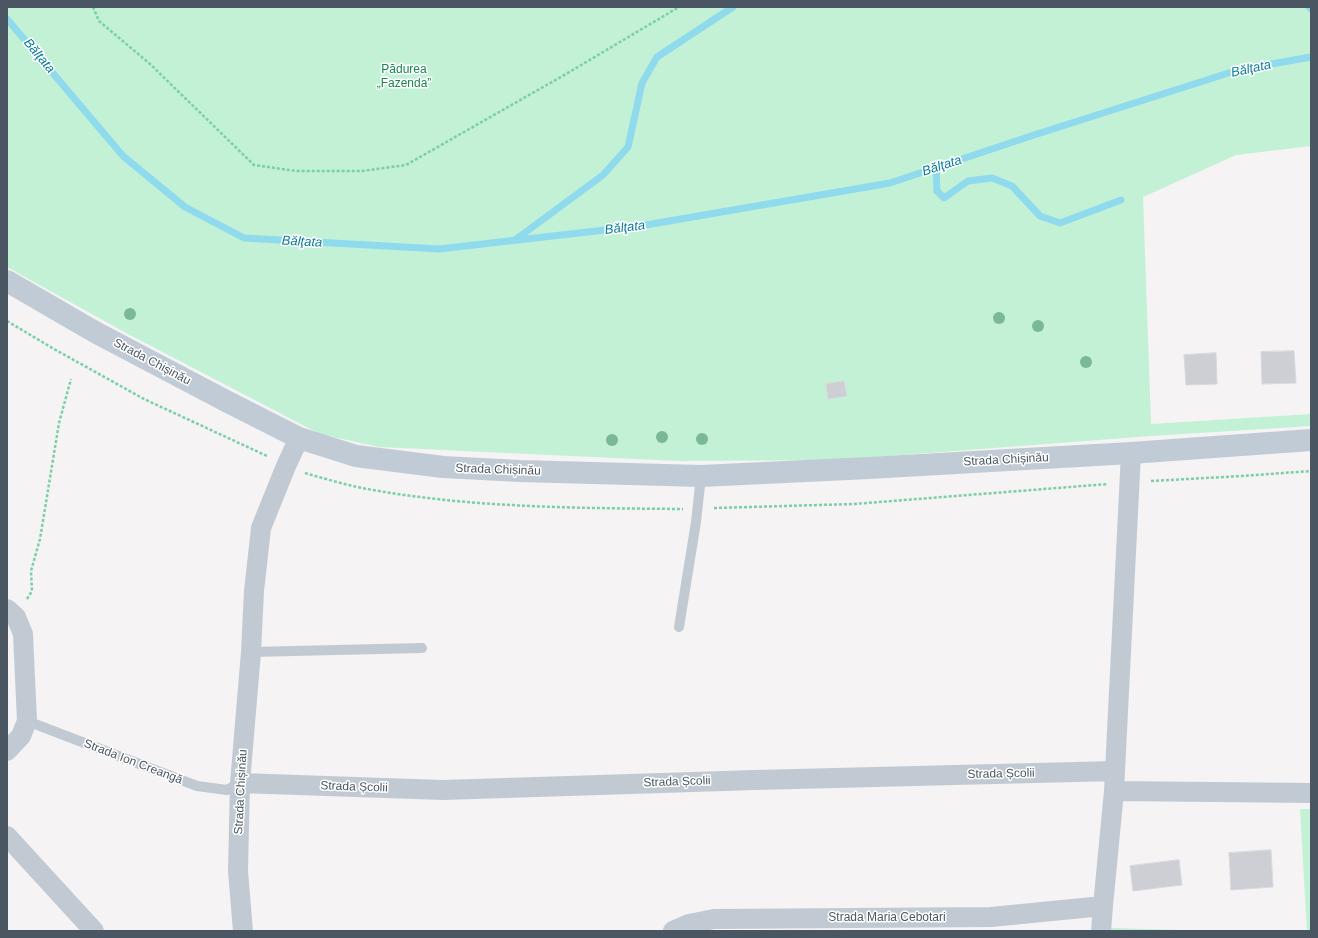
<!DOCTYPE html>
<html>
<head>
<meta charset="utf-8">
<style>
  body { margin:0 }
  #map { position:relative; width:1318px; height:938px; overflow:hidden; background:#f5f3f3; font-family:Helvetica,sans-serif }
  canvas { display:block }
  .frame { position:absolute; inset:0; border:8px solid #4a5661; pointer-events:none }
</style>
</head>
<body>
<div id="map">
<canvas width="1318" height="938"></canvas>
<div class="frame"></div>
</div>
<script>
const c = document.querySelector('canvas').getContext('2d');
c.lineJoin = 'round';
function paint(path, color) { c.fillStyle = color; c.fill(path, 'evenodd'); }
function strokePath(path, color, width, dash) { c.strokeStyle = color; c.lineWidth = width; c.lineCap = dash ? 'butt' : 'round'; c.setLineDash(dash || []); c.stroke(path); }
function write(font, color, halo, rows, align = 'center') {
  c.font = font + ' Helvetica,sans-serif'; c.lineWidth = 3; c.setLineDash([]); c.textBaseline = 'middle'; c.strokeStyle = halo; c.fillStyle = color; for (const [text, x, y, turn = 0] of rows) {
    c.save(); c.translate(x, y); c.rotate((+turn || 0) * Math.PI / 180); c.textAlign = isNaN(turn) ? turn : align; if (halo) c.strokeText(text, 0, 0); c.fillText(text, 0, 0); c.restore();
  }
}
const green = new Path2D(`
  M7,7H1311V146L1236,155L1143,197L1151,424L1311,414V426L1151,436L837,460L679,461L379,447L320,434L128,334L7,267Z
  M1300,809H1311V931H1307Z
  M1111,928L1215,931H1110Z`);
const stream = new Path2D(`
  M1309,7L1311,9
  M7,19L123,156L185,207L244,238L439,249L640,226L890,183L1034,135L1238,70L1311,57
  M936,167L937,191L944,198L968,181L992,178L1012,186L1040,216L1060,223L1121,200
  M515,240L603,175L628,147L642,83L657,57L733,7`);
const building = new Path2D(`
  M1294,351L1296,383L1262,384L1261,352Z
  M1216,353L1217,384L1186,385L1184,355Z
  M844,381L847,396L828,399L826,384Z
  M1271,850L1273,887L1231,890L1229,853Z
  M1179,860L1182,885L1133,891L1130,866Z`);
const path = new Path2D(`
  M93,7L99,21L150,64L254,165L296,171H362L406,165L566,74L679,7
  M7,321L54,349L144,399L267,456
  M305,473C322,478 340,483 357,487C464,508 574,508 683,509
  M1151,481L1242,476L1311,471
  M714,508L854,504L1108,484
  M27,599L32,591L31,571L40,539L59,423L71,379`);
const lane = new Path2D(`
  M679,627L696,522L701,476
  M251,652L422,648
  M27,721L197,786L227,790L240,783`);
const street = new Path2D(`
  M7,609L16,617L23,634L27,721L21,736L7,751
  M240,783L443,790L755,780L1115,771
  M1114,791L1311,793
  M7,836L94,931
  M243,931L238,871L240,783L251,652L254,591L261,528L286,466L299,438
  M673,931L689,924L714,919L991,917L1103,906
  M1101,931L1103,906L1114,791L1131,453`);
const secondary = new Path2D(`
  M7,281L95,332L226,401L299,438L356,456L443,467L520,471L701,476L869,468L1131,453L1311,440`);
const trees = [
  [130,314],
  [999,318],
  [1038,326],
  [1086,362],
  [662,437],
  [702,439],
  [612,440]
];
const parkNames = [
  ["Pădurea",404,70],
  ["„Fazenda”",404,84]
];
const streetNames = [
  ["Strada Chișinău",152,362,28],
  ["Strada Chișinău",1006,460,-3],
  ["Strada Chișinău",498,470,2],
  ["Strada Ion Creangă",133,762,21],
  ["Strada Școlii",1001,774,-1],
  ["Strada Școlii",677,782,-2],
  ["Strada Școlii",354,787,2],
  ["Strada Chișinău",241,792,-87],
  ["Strada Maria Cebotari",887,918]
];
const waterNames = [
  ["Bălţata",39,56,50],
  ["Bălţata",1251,69,-12],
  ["Bălţata",942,166,-18],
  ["Bălţata",625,228,-7],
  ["Bălţata",302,242,3]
];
paint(green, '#c3f1d5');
strokePath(stream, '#90daee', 7);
paint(building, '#cdcfd5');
strokePath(building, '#d7d9de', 1);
strokePath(path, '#7ad0a6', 2.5, [3, 2]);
strokePath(lane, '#c1cad2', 10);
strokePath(street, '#c1cad2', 20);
strokePath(secondary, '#c1cbd6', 22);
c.fillStyle = '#7bb799';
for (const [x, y] of trees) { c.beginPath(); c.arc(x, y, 6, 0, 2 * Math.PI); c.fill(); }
write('12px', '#17864f', '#fff', parkNames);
write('12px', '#4a5661', '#fff', streetNames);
write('italic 13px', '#0c7c9b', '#fff', waterNames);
</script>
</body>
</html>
